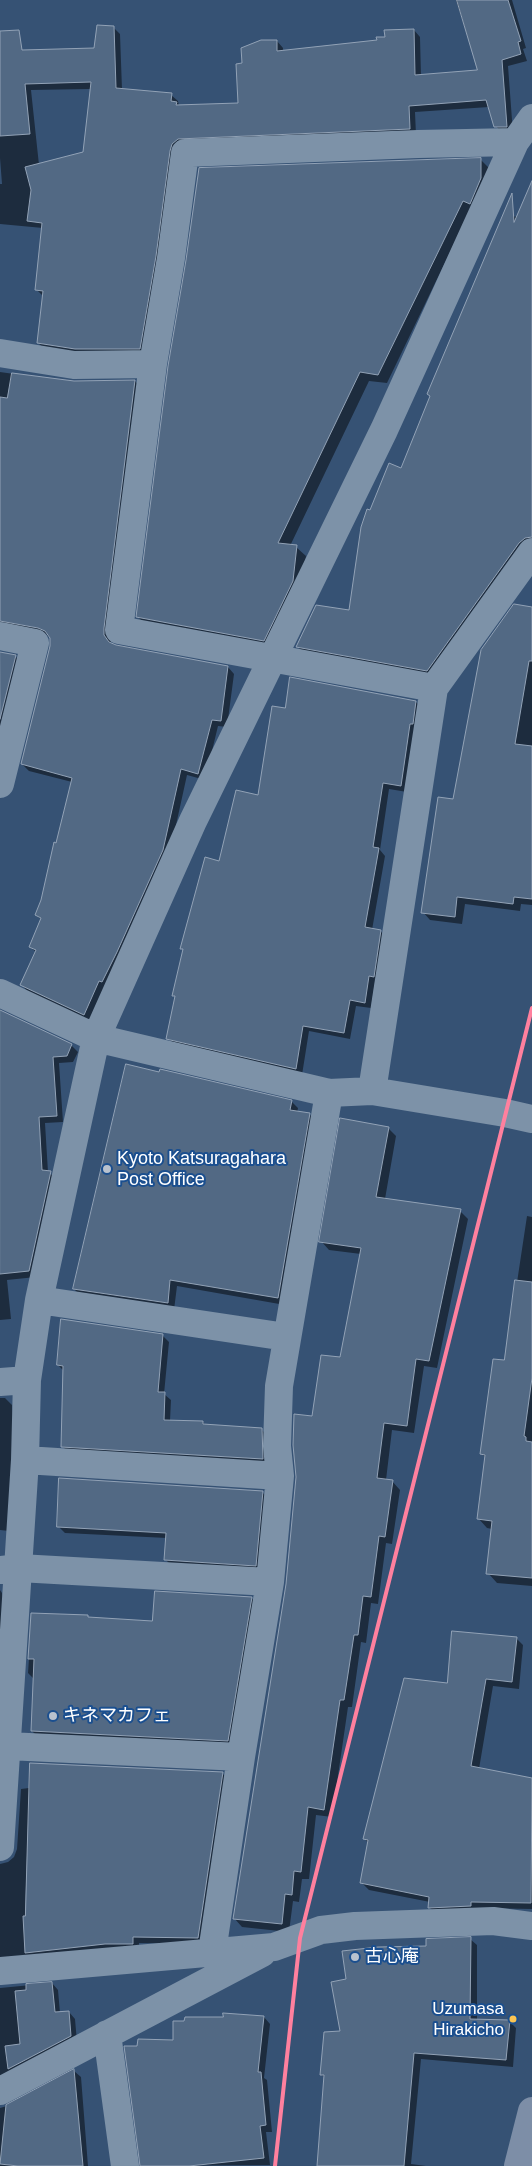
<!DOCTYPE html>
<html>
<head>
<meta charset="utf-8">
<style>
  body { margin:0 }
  canvas { display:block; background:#365274 }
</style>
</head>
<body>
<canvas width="532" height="2166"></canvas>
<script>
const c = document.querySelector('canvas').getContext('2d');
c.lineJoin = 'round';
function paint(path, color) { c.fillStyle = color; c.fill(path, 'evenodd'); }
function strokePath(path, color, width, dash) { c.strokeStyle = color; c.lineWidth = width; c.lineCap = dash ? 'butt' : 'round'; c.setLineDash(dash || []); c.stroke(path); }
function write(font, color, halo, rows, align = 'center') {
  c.font = font + ' Arial,"Noto Sans JP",sans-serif'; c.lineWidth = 4; c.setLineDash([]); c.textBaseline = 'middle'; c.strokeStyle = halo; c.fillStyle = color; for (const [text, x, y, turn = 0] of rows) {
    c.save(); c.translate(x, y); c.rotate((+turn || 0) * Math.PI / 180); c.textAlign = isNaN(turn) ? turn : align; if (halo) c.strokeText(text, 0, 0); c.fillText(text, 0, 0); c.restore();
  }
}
const shadow = new Path2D(`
  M456,0H512L526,48L523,49L527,61L508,66L513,133H502L496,126L489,107L415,112L416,135L192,143L146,355H83L45,349L38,343L43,296L36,289L43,228L0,224V184H2L0,158V46L22,51L96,49L113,27L120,34L122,89L171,95L178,101L179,106L240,104L243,64L277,41L283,48V51L378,42L414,30L420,37L421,76L479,71ZM91,89L84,153L39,165L31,90Z
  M481,160L490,169L387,383L369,381L290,546L296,547L306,556L301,590L273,649L147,626L138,617Z
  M505,214L532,221V532L529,535L532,538V545L435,678L305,654L297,646L350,611L370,511L401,470Z
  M0,372L71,382L135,381L141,388L110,635L111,644L228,667L234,674L227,727L218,726L205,780L187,775L169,857L91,1021L28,992L22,985L36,952L30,947L42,920L36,915L42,900L72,782L29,771L22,764L51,647V639L46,634L10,627L0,629Z
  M532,608V905L521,904L520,911L465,904L462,924L430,920L423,912L454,801Z
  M0,652L15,656L22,663L0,751Z
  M416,702L422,708L407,792L389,789L380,850L385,856L372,930L380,931L387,937L380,983L375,982L371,1008L356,1006L350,1039L309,1031L302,1075L174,1044L168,1038L176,998L174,995L184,950L182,948L220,862L259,797L286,709Z
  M0,1012L71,1045L78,1052L73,1062L59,1063L63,1122L45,1123L48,1172L57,1179L36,1277L7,1280L11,1319L0,1320Z
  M291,1101L298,1108L297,1113L309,1114L316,1121L285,1305L177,1286L174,1310L81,1296L74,1289Z
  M388,1128L396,1136L385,1199L460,1211L468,1219L437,1368L424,1366L414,1433L392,1430L386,1480L392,1481L400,1490L392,1544L386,1543L378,1604L371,1603L366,1643L361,1642L352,1707H348L332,1817L316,1815L309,1879H302L299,1902L293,1901L289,1932L242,1927L234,1918L313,1418L341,1359L361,1254L329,1250L321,1241Z
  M527,1216L532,1217V1586L497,1583L488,1573L492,1529L487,1528L478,1518L486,1458L481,1453L505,1362Z
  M163,1336L169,1342L164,1394L171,1400L170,1421L203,1422L206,1426L261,1429L268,1436L269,1465L69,1453L62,1446L64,1371L58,1365Z
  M0,1398H5L12,1405L16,1448L9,1531L0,1530Z
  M262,1492L268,1498L261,1571L172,1566L166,1560L167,1538L65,1533L59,1527Z
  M0,1590L2,1593L6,1617L0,1683Z
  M251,1598L258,1604L234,1747L38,1737L32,1731L34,1679L28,1673L32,1614L87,1616L90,1619L153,1622Z
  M516,1638L523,1645L519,1689L493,1686L479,1769L532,1779V1909L477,1908L436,1914L429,1907L430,1902L369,1890L362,1883L369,1844L364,1838L448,1684Z
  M30,1764L222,1773L229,1780L205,1944L139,1943V1950L0,1964V1864L8,1862L14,1857L17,1849L21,1789L29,1788Z
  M470,1939L477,1945V2020L509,2021L516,2028L513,2067L421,2059L411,2164L426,2166H318L325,2078L322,2075L341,2033L347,1980L427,1947Z
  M52,1983L58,1990L60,2013L69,2012L75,2019L77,2042L0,2083V1988Z
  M264,2017L270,2024L264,2078L267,2080L272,2132H266L270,2165L141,2166L138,2048L174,2041Z
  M74,2071L81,2077L88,2166H0V2108L7,2106Z`);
const building = new Path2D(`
  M457,0H508L521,41L518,42L521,54L502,60L507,127H494L486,100L409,106L410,129L178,139L172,144L170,151L156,256L140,349H75L37,343L43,291L35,290L42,223L27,221L31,190L25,167L83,152L91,82L25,84L30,134L0,136V31L19,30L22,50L94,48L97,25L114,26L116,88L172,93L171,101L177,102L176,105L238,103L236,64L242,63L241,48L261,40H277V51L377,40L376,37H385L384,30L414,29L415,75L477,70Z
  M481,158V178L470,204L463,201L378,375L360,372L278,543L297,545L293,581L264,641L136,617L168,366L186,260L199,168Z
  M532,181V537L525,538L519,543L427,671L296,647L316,605L349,610L361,527L367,509L370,510L389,463L401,468L430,396L427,394L512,193L514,222Z
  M12,373L74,381L135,380L104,628V635L109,642L116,645L228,666L221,721L212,720L198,774L181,769L163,850L117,952L102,982L99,981L84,1015L20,985L36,950L29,947L41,918L35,915L41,900L54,842L56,843L72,778L21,764L50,646V638L45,631L38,628L0,621V397L7,398Z
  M514,604L532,607V661H529L515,744L532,746V899L514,897L513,904L457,897L455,917L421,913L438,797L453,799L481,650Z
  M0,652L16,655L0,719Z
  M290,677L416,701L413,724H410L401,786L383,783L373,847L379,848L365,927L381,930L374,977L369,976L365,1003L350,1000L344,1033L303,1026L296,1069L166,1039L175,996H172L183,949H180L205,857L219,861L236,790L258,795L272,706L285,708Z
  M0,1010L72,1044L67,1056L53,1057L57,1116L39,1117L42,1170L51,1171L29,1271L0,1274Z
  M126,1064L159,1072L160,1069L292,1100L290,1110L310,1113L278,1298L170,1280L168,1303L73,1289Z
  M340,1118L389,1127L376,1197L461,1209L429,1361L416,1359L407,1426L384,1423L377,1478L393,1480L385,1537L379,1536L371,1597L363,1596L358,1635H354L344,1700H340L324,1810L308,1807L301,1872L294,1871L292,1895L285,1894L282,1924L233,1919L286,1584L296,1477L293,1445L294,1414L312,1416L321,1355L340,1357L361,1248L319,1242Z
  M515,1280L532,1282V1378L524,1436L526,1437V1441L532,1442V1578L486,1574L492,1521L477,1519L485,1455L480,1454L493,1359L504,1360Z
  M61,1319L163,1334L158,1392H165L164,1420L203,1421V1424L262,1428L263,1459L61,1447L63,1366L57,1365Z
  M59,1478L263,1491L256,1566L164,1560L166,1533L57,1527Z
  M155,1591L252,1597L228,1741L31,1731L34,1659H28L31,1613L88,1615V1617L152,1621Z
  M452,1631L517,1637L512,1682L486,1679L471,1766L532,1778L531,1903L471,1902V1906L428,1908L429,1897L360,1883L368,1840L363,1839L404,1678L447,1683Z
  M30,1763L223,1772L198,1938L133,1937V1944H105L25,1953L23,1916H25Z
  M471,1937L470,2019L510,2020L506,2060L414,2053L404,2166H317L324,2075H320L324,2032L340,2031L331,1982L346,1979L342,1951L378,1947L426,1946V1939Z
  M52,1982L55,2012L69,2011L71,2036L8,2069L5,2046L20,2044L15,1991L26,1990V1984Z
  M223,2013L264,2016L258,2072H261L266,2125L260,2126L264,2158L189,2166H140L124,2046H137L138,2039L173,2040V2021H184L185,2017H223Z
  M74,2069L83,2166H18L0,2164L6,2105Z`);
const minor = new Path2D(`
  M0,353L74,365L153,364L171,258L185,153L418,144L515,142
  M153,364L119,630L434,688
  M0,636L35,643L0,784
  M0,993L96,1038L329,1093L372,1091L505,1113L532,1119
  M372,1091L434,688L532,552
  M39,1300L286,1337
  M0,1382L27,1380
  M25,1460L280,1476
  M1,1570L19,1568L270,1582
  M7,1746L241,1757
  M0,1847L25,1460L27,1380L39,1300L96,1038L193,821L384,430L515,142L532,118
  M212,1952L241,1757L270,1582L280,1476L277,1446L279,1386L329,1093
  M0,1971L274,1947L321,1930L355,1926L493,1921L532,1926
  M107,2034L125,2166
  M0,2091L262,1953`);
const major = new Path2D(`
  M518,2166L532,2111`);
const tram1 = new Path2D(`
  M275,2166L300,1938L532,1008`);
const markers = [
  [107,1169,5,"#b9c2ce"],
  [53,1716,5,"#b9c2ce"],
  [355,1957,5,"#b9c2ce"],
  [513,2019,4.5,"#fcc553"]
];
const busNames = [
  ["Uzumasa",504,2009],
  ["Hirakicho",504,2030]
];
const poiNames = [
  ["Kyoto Katsuragahara",117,1159],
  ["Post Office",117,1180],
  ["キネマカフェ",63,1716],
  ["古心庵",365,1957]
];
paint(shadow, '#0007');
paint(building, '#526984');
strokePath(building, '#92a2b6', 1);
strokePath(minor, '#7d92a8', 28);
strokePath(major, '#7d8ea7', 28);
strokePath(tram1, '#ff809e', 4);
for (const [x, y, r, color] of markers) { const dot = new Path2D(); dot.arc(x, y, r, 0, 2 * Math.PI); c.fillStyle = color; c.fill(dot); strokePath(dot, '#1b4f8f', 2); }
write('17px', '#fff', '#1b4f8f', busNames, 'right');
write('18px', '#fff', '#1b4f8f', poiNames, 'left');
</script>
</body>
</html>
